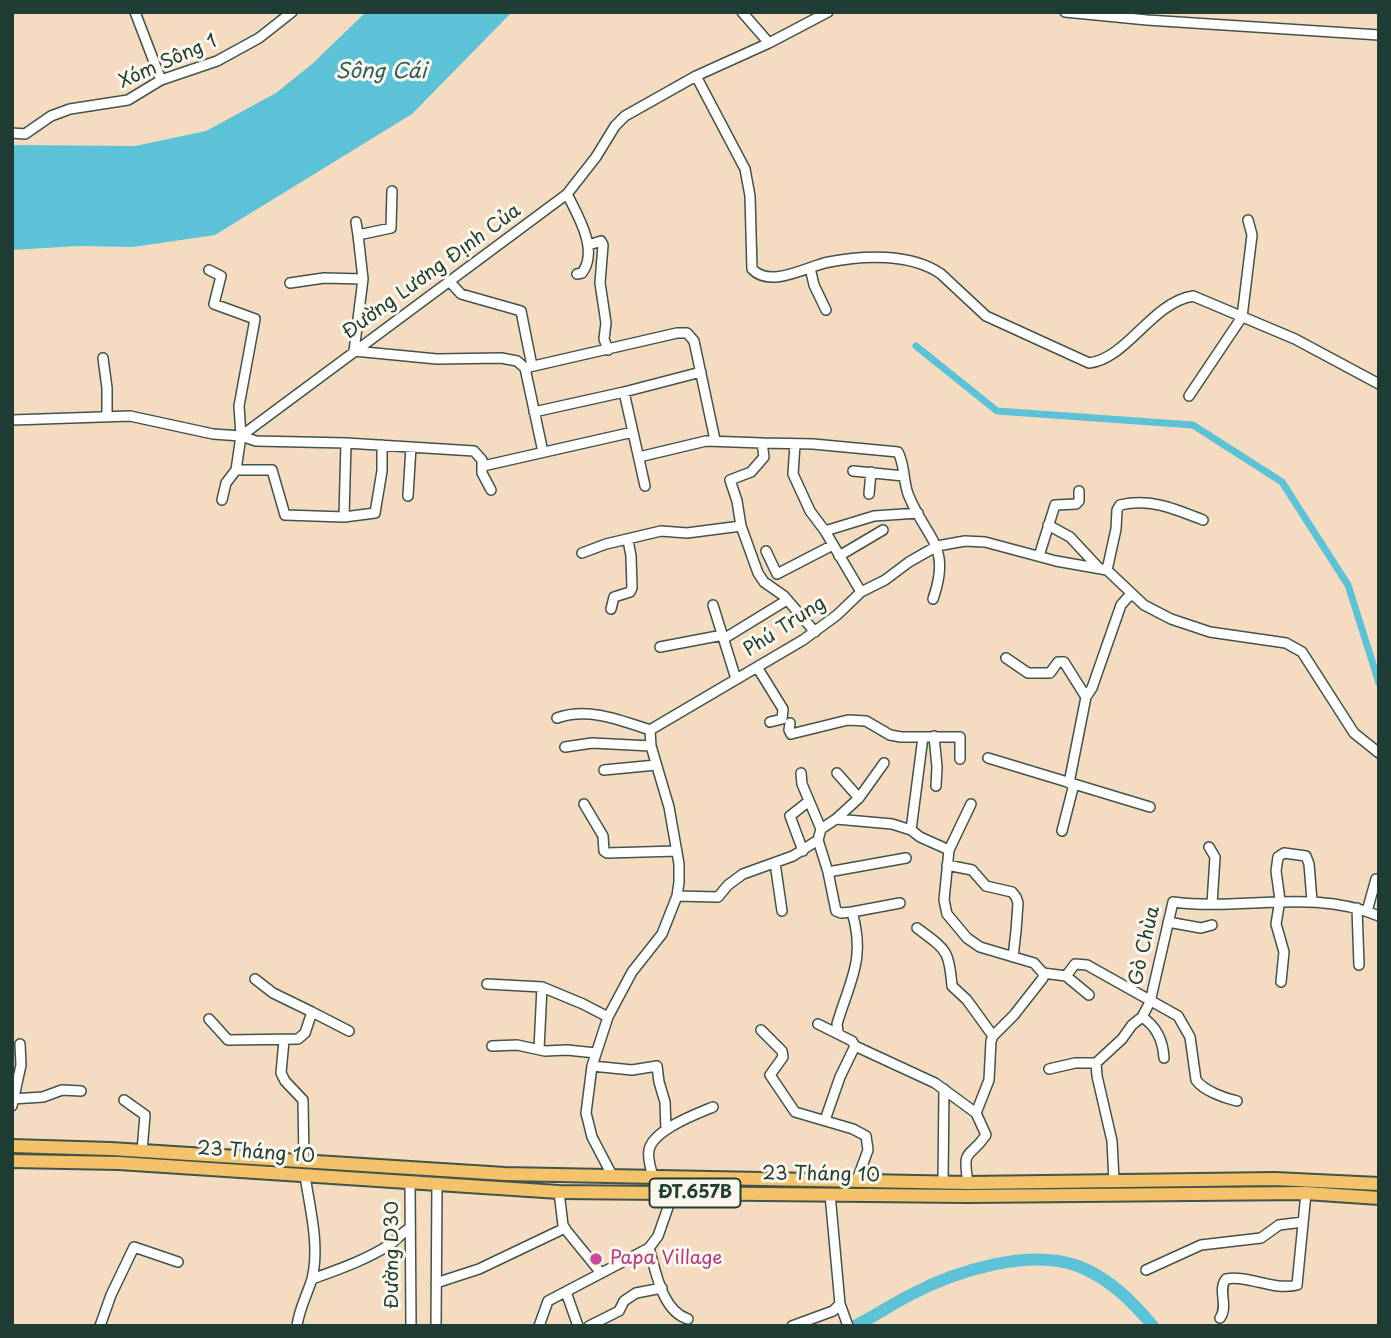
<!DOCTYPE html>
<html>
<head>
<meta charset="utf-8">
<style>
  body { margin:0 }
  #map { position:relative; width:1391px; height:1338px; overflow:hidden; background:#f5dcc0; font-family:"Playpen Sans",sans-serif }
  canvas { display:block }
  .frame { position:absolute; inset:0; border:14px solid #1f3d34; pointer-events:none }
</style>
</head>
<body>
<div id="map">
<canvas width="1391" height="1338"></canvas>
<div class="frame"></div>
</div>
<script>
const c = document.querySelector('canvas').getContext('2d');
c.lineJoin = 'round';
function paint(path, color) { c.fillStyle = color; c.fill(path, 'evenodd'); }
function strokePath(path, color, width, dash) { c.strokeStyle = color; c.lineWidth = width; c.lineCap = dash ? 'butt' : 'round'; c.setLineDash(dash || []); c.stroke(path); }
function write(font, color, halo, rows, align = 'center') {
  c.font = font + ' "Playpen Sans",sans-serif'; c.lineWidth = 6; c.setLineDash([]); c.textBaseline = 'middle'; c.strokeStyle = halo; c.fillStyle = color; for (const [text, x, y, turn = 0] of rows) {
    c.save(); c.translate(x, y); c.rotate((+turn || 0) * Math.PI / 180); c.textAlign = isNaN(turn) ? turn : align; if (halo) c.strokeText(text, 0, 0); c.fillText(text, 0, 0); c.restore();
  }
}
const water = new Path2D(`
  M366,12H512L412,114L215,235L133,247L79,246L12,250V145L135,146L206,131L276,93L312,64Z`);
const canal = new Path2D(`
  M916,346L997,411L1193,425L1282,482L1348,585L1379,683`);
const river = new Path2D(`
  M855,1326C875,1316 892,1304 912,1294C956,1271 1029,1248 1078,1266C1109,1278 1132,1301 1153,1326`);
const minor = new Path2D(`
  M135,12L161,80
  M742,12L769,43
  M1065,12L1147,20L1379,35
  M696,76L745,169L750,196L752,269C771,289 807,266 829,262C863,255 911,253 941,274L986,316L1089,363C1128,358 1151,303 1193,296L1295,339L1379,384
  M12,133L25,134L51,116L70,109L128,100L161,80L217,61L259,38L292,12
  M392,191L391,228L358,235L363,279L354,351L437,359L501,358L517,361L525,368L543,452
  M567,194C578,216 599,250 582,273L577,274
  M356,222L358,235
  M589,245L601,241L603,245L600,283L606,323L604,339L608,350
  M810,268L814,285L826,310
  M209,270L221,276L214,304L255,319L239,406L241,436L236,470L226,483L222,500
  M449,281L461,294L521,311L532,366
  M290,283L324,278L363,279
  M103,358L107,388V416
  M525,368L677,333H687L694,341L715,440
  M624,392L645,486
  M1189,396L1242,317L1252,235L1248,220
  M534,412L624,392L701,372
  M12,420L130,416L213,434L241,436L567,194L596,157L615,126L625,116L696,76L769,43L828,12
  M241,436L256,441L346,443L474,451L482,460V473L491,490
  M346,443L344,517L375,513L382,471V445
  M762,443L813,444L898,452C905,465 903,480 908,494C926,539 952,545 933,599
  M795,444L793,474L810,511L825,531L861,592
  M639,457L706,441L762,443L764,457L751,472L730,480L737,501L741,526
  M483,466L633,432
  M236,470H272L285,515L344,517
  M853,471L904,476
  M869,494L871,472
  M408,496L411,447
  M1048,525L1070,537L1098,567
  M825,531L874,516L918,513
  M766,551L777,574L833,545
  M582,553L606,544L661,531L687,533L741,526L758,573L764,582L784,596L815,632
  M839,556L883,530
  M1039,556L1055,505L1076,504L1079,501V491
  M1107,570L1116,529L1117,510L1120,505C1151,498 1175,509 1203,520
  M713,605L736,679
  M611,609L614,597L630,592L632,588L631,556L628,540
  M725,638L787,600
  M660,647L723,635
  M1006,658L1028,673H1050L1058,662H1064L1086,697
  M757,667L783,709L782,719L770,722
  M557,718C588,707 620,720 650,730
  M790,723L789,730L791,734L848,720L866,721L890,735L901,737H960V759
  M934,736L937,767L936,786
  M565,747L592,743L651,746
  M988,758L1150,807
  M604,770L656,765
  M801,773L802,784L821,829
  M837,773L859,798
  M1069,783L1086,697L1092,688L1121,605L1129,596H1133
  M584,804L603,836L604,851L607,853L677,851
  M836,819L859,798L884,763
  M911,830L923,737
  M1062,831L1074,784
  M818,840L828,872L906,858
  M1209,847L1215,857L1212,904
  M949,850L944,900L947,914L967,938L980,947L1034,963L1043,973V978L1014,1015L993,1036L991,1041L989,1080L976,1113L986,1135C969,1160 962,1146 968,1183
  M803,851L790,816L809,801
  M775,863L782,911
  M947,865L972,870L986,886L1012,892L1016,897L1018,903L1016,931L1013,957
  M828,872L836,911L841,913L852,912C866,959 850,980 837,1024L838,1032
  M677,896L718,897L728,885L743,874L793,856L818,840L821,829L836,819L892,824L911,830L920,837L949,850L971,804
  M1357,908L1359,965
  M1367,911L1376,879L1379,880
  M852,912L900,903
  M1168,922L1201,928L1212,925
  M917,928C946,950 949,949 952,986L967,1000L993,1036
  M1043,973L1066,976L1089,995
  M1066,976L1075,964L1087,965L1178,1016L1190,1037L1196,1080C1204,1091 1224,1098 1237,1101
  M255,979L273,993L312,1012
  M1281,982L1284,952L1276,924L1280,900L1276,871L1278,857L1284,853L1306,856L1309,864L1312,901
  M487,984L542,987L583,1004L608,1017
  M1142,1017C1156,1026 1163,1041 1164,1058
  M209,1019L228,1040L298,1039L305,1033L312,1012L349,1031
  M818,1024L852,1041L855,1046L840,1077L825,1120
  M761,1030L782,1051L783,1057L770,1075L795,1112L853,1129L866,1136L868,1150L857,1180
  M284,1040L281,1073L285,1081L303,1100L304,1161
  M492,1046L517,1045L545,1051L567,1050L596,1053
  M855,1046L935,1083L976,1113
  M539,1049L542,987
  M592,1066L632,1070L657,1066L659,1082L665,1102L666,1130
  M1049,1069L1075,1063H1096
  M12,1099L43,1097L62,1090L81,1091
  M124,1100L145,1115L142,1151
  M12,1106L21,1065L20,1044
  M613,1177L592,1137L586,1113L592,1066L608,1017L632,972L662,934L677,896L679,882V864L669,807L651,746L650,730L803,640L837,615L861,592L885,580L909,562L937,546L965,541L985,542L1056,561L1107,570L1144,605L1171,619L1210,632L1286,643L1302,652L1354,733L1379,753
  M653,1177C651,1169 647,1158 649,1150C653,1130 696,1114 713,1107
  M1114,1181L1112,1141L1097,1076L1096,1063L1122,1039L1132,1025L1142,1017L1150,1002L1173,902C1242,911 1312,888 1379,916
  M943,1182L944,1089
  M410,1183L411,1326
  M559,1192L563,1225L566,1230L601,1273
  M830,1194L840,1304L848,1326
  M649,1248C656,1272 662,1311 688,1319
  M1146,1270L1201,1245L1261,1238L1279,1225L1303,1222
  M312,1279C337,1270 366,1260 389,1245C397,1240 401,1233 410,1228
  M436,1283L479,1269L565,1228
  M566,1292L578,1326
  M1220,1318C1229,1306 1217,1290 1226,1279C1250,1275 1273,1291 1297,1285L1306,1193
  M100,1326L111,1295L134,1247L178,1262
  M297,1326C299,1309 307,1295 312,1279C320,1246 310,1209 305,1176
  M436,1326L437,1185
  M539,1326L548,1301L649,1248L658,1236L673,1193
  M589,1326L619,1311L624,1301L636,1293L662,1288
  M792,1326L833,1311L840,1304`);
const major = new Path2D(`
  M12,1146L111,1149L505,1174L968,1183L1275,1179L1379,1184
  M12,1161L119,1163L559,1192L967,1196L1306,1193L1379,1198`);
const markers = [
  [596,1259,7,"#d1479c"]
];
const shields = [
  [695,1193,91]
];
const shieldNames = [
  ["ĐT.657B",695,1193]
];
const streetNames = [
  ["Xóm Sông 1",168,62,-24],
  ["Đường Lương Định Của",432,272,-36],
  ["Phú Trung",785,627,-33],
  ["Gò Chùa",1145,946,-77],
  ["23 Tháng 10",256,1153,4],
  ["23 Tháng 10",821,1175,1],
  ["Đường D30",393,1255,-90]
];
const hotelNames = [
  ["Papa Village",610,1259]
];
const waterNames = [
  ["Sông Cái",381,72]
];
paint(water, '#5bc2d8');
strokePath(canal, '#5bc2d8', 7);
strokePath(river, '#5bc2d8', 12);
strokePath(minor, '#3f5549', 12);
strokePath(major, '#3f5549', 16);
strokePath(minor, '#fff', 9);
strokePath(major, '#f4c26a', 12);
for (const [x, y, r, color] of markers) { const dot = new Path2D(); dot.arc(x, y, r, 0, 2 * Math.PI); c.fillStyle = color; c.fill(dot); strokePath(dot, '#fbf7ec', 2.5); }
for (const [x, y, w] of shields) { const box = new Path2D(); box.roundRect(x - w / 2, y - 14.5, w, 29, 5); c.fillStyle = '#fbf7ec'; c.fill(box); strokePath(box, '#1f3d34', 2); }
write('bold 18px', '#1f3d34', null, shieldNames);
write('19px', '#1f3d34', '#fbf7ec', streetNames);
write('19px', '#b23c85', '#fbf7ec', hotelNames, 'left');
write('italic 21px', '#2e5e5d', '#fbf7ec', waterNames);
</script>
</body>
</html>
